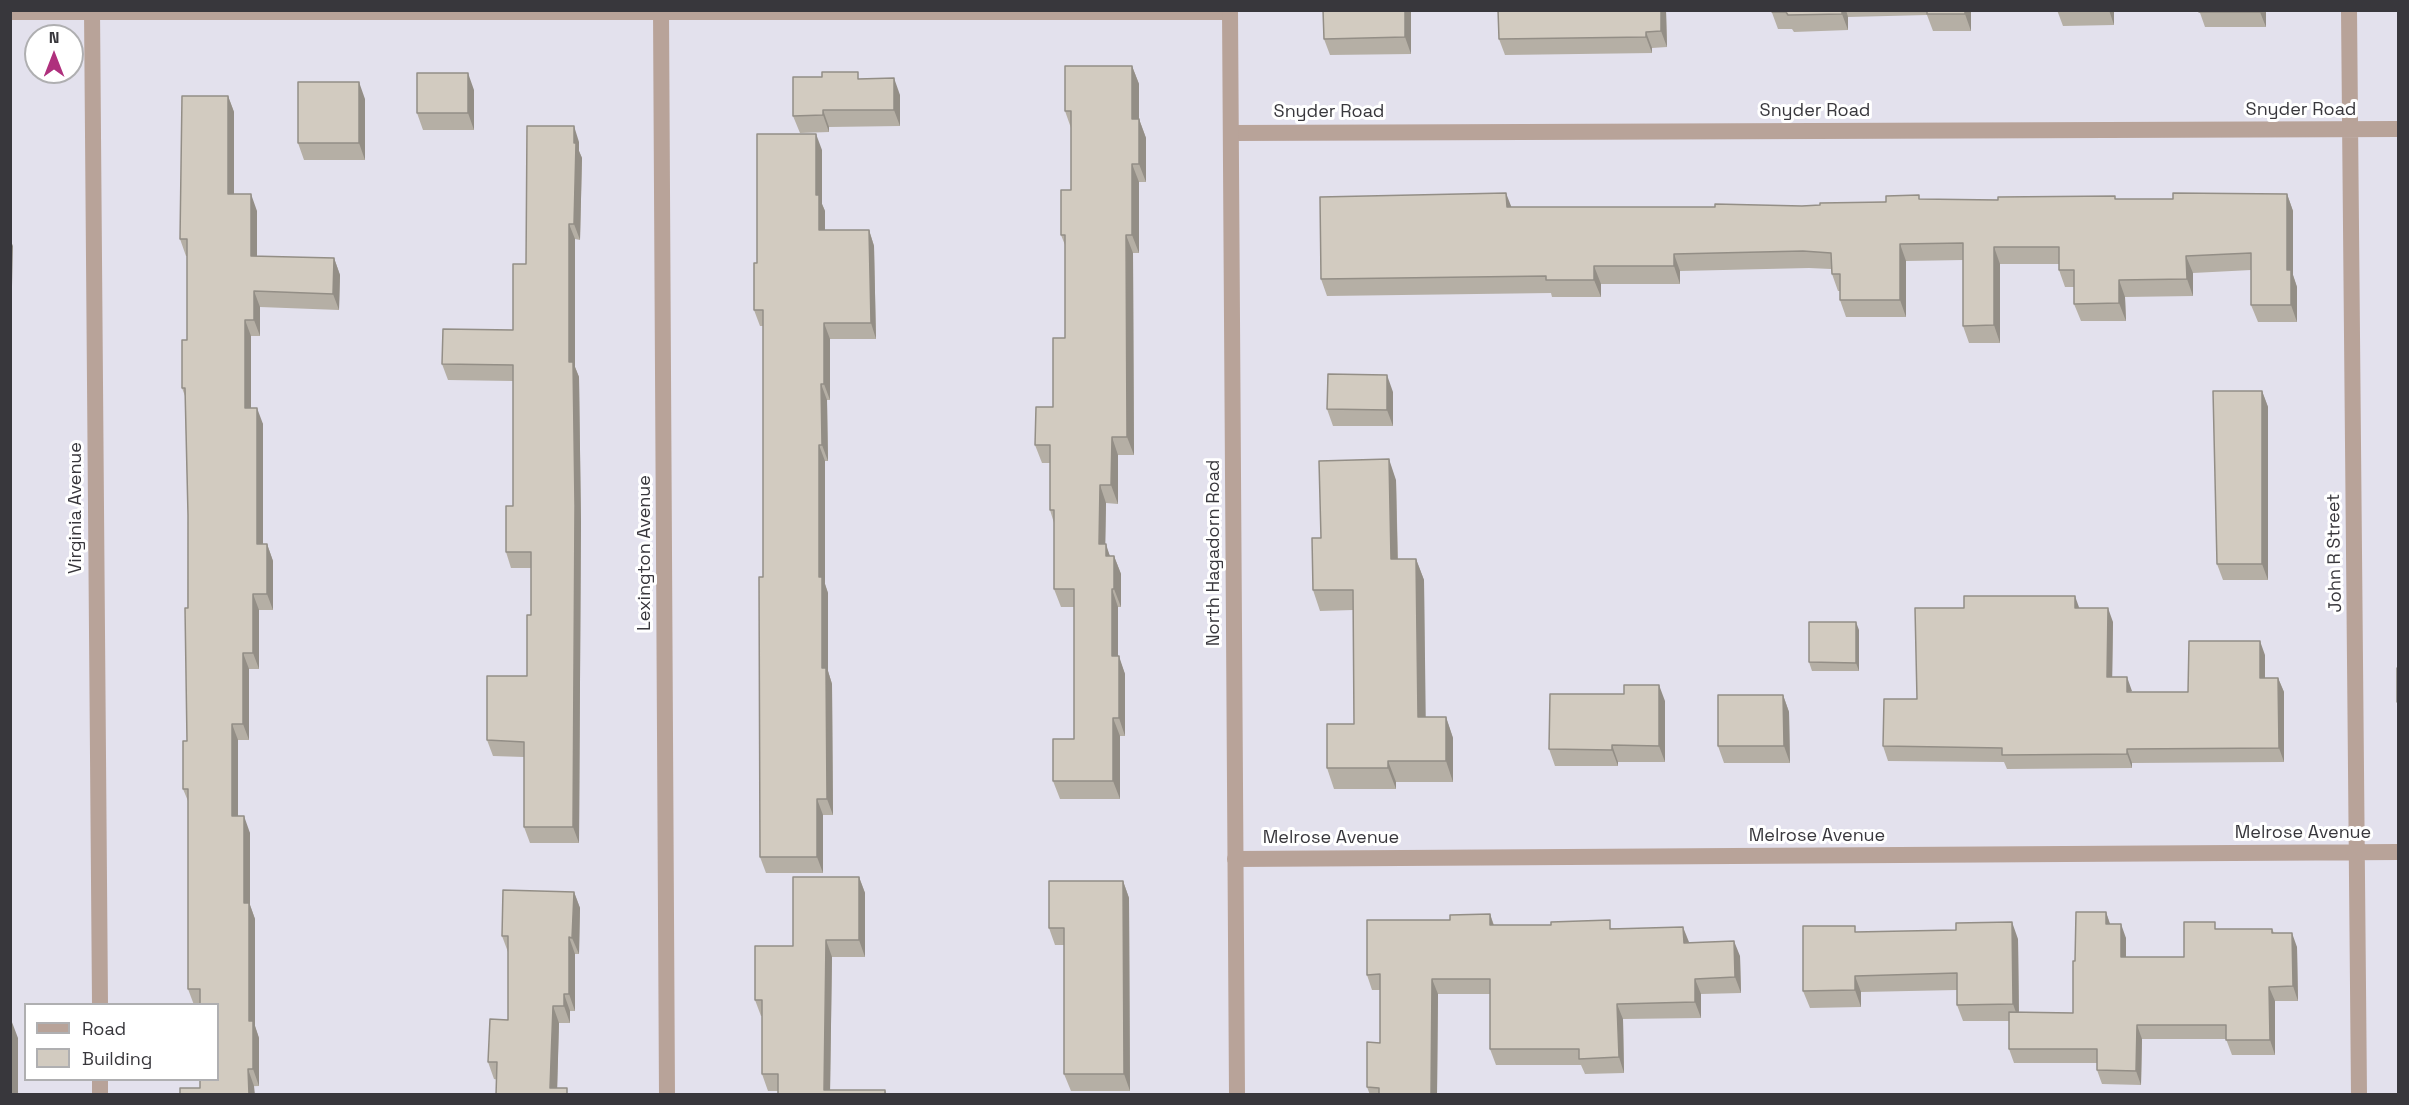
<!DOCTYPE html>
<html>
<head>
<meta charset="utf-8">
<style>
  body { margin:0 }
  #map { position:relative; width:2409px; height:1105px; overflow:hidden; background:#e3e1ed; font-family:"Space Grotesk",sans-serif }
  canvas { display:block }
  .frame { position:absolute; inset:0; border:12px solid #38373c; pointer-events:none }
  .legend { position:absolute; left:24px; top:1003px; width:195px; height:78px; box-sizing:border-box; background:#fff; border:2px solid #afafb1; margin:0; padding:8px 10px; list-style:none; font-size:18px; color:#38373c }
  .legend li { display:flex; align-items:center; gap:12px; height:30px }
  .legend b { width:30px; border:2px solid #afafb1 }
  .north { position:absolute; left:24px; top:24px; width:60px; height:60px; box-sizing:border-box; background:#fff; border:2px solid #afafb1; border-radius:50%; rotate:0deg; font-size:16px; font-weight:700; line-height:24px; text-align:center; color:#38373c }
  .north::after { content:''; display:block; margin:auto; width:21px; height:27px; background:#af307d; clip-path:polygon(50% 0,100% 100%,50% 72%,0 100%) }
</style>
</head>
<body>
<div id="map">
<canvas width="2409" height="1105"></canvas>
<div class="frame"></div>
<ul class="legend">
<li><b style="height:8px;background:#b8a399"></b>Road</li>
<li><b style="height:16px;background:#d2cbc0"></b>Building</li>
</ul>
<div class="north">N</div>
</div>
<script>
const c = document.querySelector('canvas').getContext('2d');
c.lineJoin = 'round';
function strokePath(path, color, width, dash) { c.strokeStyle = color; c.lineWidth = width; c.lineCap = dash ? 'butt' : 'round'; c.setLineDash(dash || []); c.stroke(path); }
function paint(path, color) { c.fillStyle = color; c.fill(path, 'evenodd'); }
function write(font, color, halo, rows, align = 'center') {
  c.font = font + ' "Space Grotesk",sans-serif'; c.lineWidth = 6; c.setLineDash([]); c.textBaseline = 'middle'; c.strokeStyle = halo; c.fillStyle = color; for (const [text, x, y, turn = 0] of rows) {
    c.save(); c.translate(x, y); c.rotate((+turn || 0) * Math.PI / 180); c.textAlign = isNaN(turn) ? turn : align; if (halo) c.strokeText(text, 0, 0); c.fillText(text, 0, 0); c.restore();
  }
}
const minor = new Path2D(`
  M92,10L100,1004
  M661,10L667,1094
  M2349,10L2359,1094
  M10,12H1230
  M1231,133L2398,129
  M1235,859L2398,852
  M100,1080V1094`);
const tertiary = new Path2D(`
  M1230,10L1237,1094`);
const wall = new Path2D(`
  M1323,10H1411V54L1330,55L1324,39Z
  M1666,10L1667,47L1652,48V53L1505,55L1499,39Z
  M1771,10H1992V11H1971V31H1933L1927,15L1848,17V30L1794,32L1792,29H1778Z
  M2057,10H2114V25L2063,26Z
  M2199,10H2266V27H2205Z
  M1132,66L1139,84V119L1146,138V182H1139V253H1133L1134,455H1118V504L1106,503L1105,544L1110,556H1114L1121,574V607H1118V656L1125,674V736H1120V799H1060L1053,781L1074,739V607H1061L1054,589V523L1050,510V463H1042L1035,445L1053,407L1065,338V245L1061,235L1071,190V128L1065,111Z
  M860,79L900,95V126L829,127V132L800,133L793,116Z
  M474,90V130H423L417,113Z
  M228,96L234,112V194L257,211V256L334,258L340,275L339,310L260,307V336H251V408L263,424V544H267L273,561V610H259V669H249V740H238V816L250,833V905L255,919V1026L259,1038V1086L200,1088L218,1005H194L188,989V801L183,789L187,741L188,515L185,396L182,388L187,340V256H186L180,239Z
  M365,99V160H304L298,143Z
  M579,142V151L582,158L580,240L575,239V367L579,377L581,522L579,843H530L524,827V757L493,756L487,740L527,676L531,615V568H511L506,552L513,506V381L448,380L442,364L513,330L526,264Z
  M822,150V204L825,211V230H869L874,246L876,339H830V400H827L828,461H825V584L828,593V671L832,684L833,815H823V873H766L760,857L763,577V326H760L754,310L757,263Z
  M2287,194L2293,211V275L2297,287V322H2258L2251,305V270L2193,273V296L2125,297L2126,321H2081L2074,304V287H2065L2059,270V264H2000V343H1969L1963,326V260L1906,261V317H1846L1840,300V291H1838L1832,274L1831,269L1809,268L1680,271V284H1601V297H1552L1551,293L1327,296L1321,279L1511,207H1715L1802,206L1920,199L1998,200L2173,199Z
  M2262,391L2268,407V580H2223L2217,564Z
  M1393,392V426H1333L1327,409Z
  M1396,480L1398,559H1416L1424,580L1425,717H1446L1453,738V782H1396V789H1334L1327,768L1354,724L1353,610L1320,611L1313,590L1321,538Z
  M2079,608L2113,622L2112,677L2132,692H2188L2265,655V678H2278L2284,692V762L2132,763V768L2007,769L2004,762L1888,761L1883,746L1917,699Z
  M1859,630V671H1812L1809,662Z
  M1783,695L1789,712L1790,763H1724L1718,746Z
  M1665,701V762H1618V766H1555L1549,749Z
  M859,877L865,893V957H832L830,1090H885L887,1095H778V1091H768L762,1074V1016H761L755,1000L793,946Z
  M1123,881L1129,898L1130,1091H1071L1064,1074V945H1055L1049,928Z
  M574,892L580,908L579,954H575V1011H570V1023H559L557,1088L570,1095L494,1079L488,1062L508,1020V952L502,936Z
  M2106,912L2110,924L2126,938V957H2184L2218,929H2272L2274,933L2297,947L2298,1001H2275V1055H2232L2226,1039H2142L2141,1085L2102,1084L2097,1070V1063H2014L2009,1049V1021H1963L1957,1005V990L1861,992V1007L1810,1008L1803,991L1857,932L2018,939L2019,1012L2073,1013L2075,961Z
  M1490,914L1494,925L1613,928L1689,942L1740,956L1741,993L1701,994V1018L1623,1019L1624,1073L1585,1074L1581,1065H1496L1490,1049V994H1438L1437,1095H1370L1367,1087L1380,1043V990H1372L1367,975L1450,920Z`);
const shadedWall = new Path2D(`
  M1405,10H1411V54L1405,37Z
  M1661,10H1666L1667,47L1661,31Z
  M1842,10H1846L1848,17V30L1842,14Z
  M1965,10H1970L1971,11V31L1965,14Z
  M2109,10H2114V25Z
  M2260,10H2266V27L2260,12Z
  M1646,32L1652,48V53L1646,37Z
  M1132,66L1139,84V138L1132,119Z
  M468,73L474,90V130L468,113Z
  M894,78L900,95V126L894,110Z
  M359,82L365,99V160L359,143Z
  M228,96L234,112V211L228,194Z
  M823,110L829,127V132L823,115Z
  M1139,119L1146,138V182L1139,164Z
  M574,126L579,142V151L582,158L580,240L574,224Z
  M816,134L822,150V204L825,211V246L819,230L816,195Z
  M1132,164L1139,182V253L1132,235Z
  M1506,193L1513,211L1507,207Z
  M251,194L257,211V272L251,256Z
  M2287,194L2293,211V275L2297,287V322L2291,305L2287,270Z
  M569,224L575,239V367L579,377L581,522L579,843L573,827L569,362Z
  M869,230L874,246L876,339L871,323Z
  M1126,235L1133,253L1134,455L1127,437Z
  M10,239L13,246L10,367Z
  M1900,244L1906,261V317L1900,300Z
  M1994,247L2000,264V343L1994,325Z
  M1674,254L1680,271V284L1674,266Z
  M2186,256L2193,273V296L2187,279Z
  M334,258L340,275L339,310L333,294Z
  M1594,266L1601,284V297L1594,280Z
  M2119,280L2125,297L2126,321L2119,303Z
  M254,291L260,307V336L254,320Z
  M245,320L251,336V424L245,408Z
  M824,323L830,339V400L824,384Z
  M1387,375L1393,392V426L1387,410Z
  M821,384L827,400L828,461L822,445Z
  M2262,391L2268,407V580L2262,564Z
  M257,408L263,424V561L257,544Z
  M1112,437L1118,455V504L1111,485Z
  M819,445L825,461V584L828,593V671L832,684L833,815L827,799L822,668L819,577Z
  M1389,459L1396,480L1398,580L1391,559Z
  M1100,485L1106,503L1105,563L1099,544Z
  M267,544L273,561V610L267,594Z
  M1106,544L1112,563L1106,556Z
  M1114,556L1121,574V607L1114,589Z
  M1416,559L1424,580L1426,738L1418,717Z
  M1112,589L1118,607V674L1112,656Z
  M253,594L259,610V669L253,653Z
  M2075,596L2080,610L2075,608Z
  M2108,608L2113,622L2112,691L2107,677Z
  M1856,622L1859,630V671L1856,663Z
  M2260,641L2265,655V692L2260,678Z
  M243,653L249,669V740L243,724Z
  M1119,656L1125,674V736L1119,718Z
  M2127,677L2132,691L2127,692Z
  M2278,678L2284,692V762L2279,748Z
  M1659,685L1665,701V762L1659,746Z
  M1783,695L1789,712L1790,763L1784,746Z
  M1446,717L1453,738V782L1446,761Z
  M1113,718L1120,736V799L1113,781Z
  M232,724L238,740V833L232,816Z
  M1612,745L1618,762V766L1612,750Z
  M2127,749L2132,763V768L2127,754Z
  M1388,761L1396,782V789L1388,768Z
  M817,799L823,815V873L817,857Z
  M244,816L250,833V905L255,919V1026L259,1038V1086L253,1069L249,1021L244,903Z
  M859,877L865,893V957L859,940Z
  M1123,881L1129,898L1130,1091L1124,1074Z
  M574,892L580,908L579,954L572,938Z
  M2106,912L2111,927L2106,924Z
  M1490,914L1495,930L1490,925Z
  M2012,922L2018,939L2019,1021L2013,1004Z
  M2121,924L2126,938V971L2121,957Z
  M1683,927L1689,942L1684,943Z
  M2292,933L2297,947L2298,1001L2293,986Z
  M569,937L575,954V1011L569,994Z
  M826,940L832,957L830,1095L824,1090Z
  M1734,941L1740,956L1741,993L1735,977Z
  M1855,976L1861,992V1007L1855,990Z
  M1432,979L1438,994L1437,1095H1431Z
  M1695,979L1701,994V1018L1695,1002Z
  M2269,987L2275,1001V1055L2270,1040Z
  M564,994L570,1011V1023L564,1006Z
  M1617,1004L1623,1019L1624,1073L1619,1057Z
  M553,1006L559,1023L557,1095L550,1088Z
  M10,1017L18,1038V1095H10Z
  M2137,1025L2142,1039L2141,1085L2136,1071Z
  M248,1069L254,1086L255,1095H249Z`);
const building = new Path2D(`
  M1323,10H1405V37L1324,39Z
  M1498,10H1661V31L1646,32V37L1499,39Z
  M1771,10H1842V14L1788,15L1786,12H1772Z
  M1927,10H1965V14H1927Z
  M2199,10H2260V12H2199Z
  M1065,66H1132V119H1139V164H1132V235H1126L1127,437H1112L1111,485H1100L1099,544H1106V556H1114V589H1112V656H1119V718H1113V781H1053V739H1074V589H1054V510H1050V445H1035L1036,407H1053V338H1065V235H1061V190H1071V111H1065Z
  M822,72H858V79L894,78V110H823V115L793,116V77H822Z
  M417,73H468V113H417Z
  M298,82H359V143H298Z
  M182,96H228V194H251V256L334,258L333,294L254,291V320H245V408H257V544H267V594H253V653H243V724H232V816H244V903H249V1021H253V1069H248L249,1095H180V1088H200V1080H218V1005H200V989H188V789H183V741H187L185,608H188V515L185,388H182V340H187V239H180Z
  M527,126H574V143H576L574,224H569V362H573L575,506L573,827H524V742L487,740V676H527V615H531V552H506V506H513V365L442,364L443,329L513,330V264H526Z
  M757,134H816V195H819V230H869L871,323H824V384H821L822,445H819V577H822V668H826L827,799H817V857H760L759,577H763V310H754V263H757Z
  M1506,193L1507,207H1715V204L1802,206L1820,205V203L1886,202V196L1919,195V199L1998,200V197L2115,196V199H2173V193L2287,194V270H2291V305H2251V253L2186,256L2187,279L2119,280V303L2074,304V270H2059V247H1994V325L1963,326V243L1900,244V300H1840V274H1832L1831,253L1803,251L1674,254V266H1594V280H1546V276L1321,279L1320,197Z
  M1328,374L1387,375V410L1327,409Z
  M2213,391H2262V564H2217Z
  M1389,459L1391,559H1416L1418,717H1446V761H1388V768H1327V724H1354L1353,590H1313L1312,538H1321L1319,461Z
  M1964,596H2075V608H2108L2107,677H2127V692H2188L2189,641H2260V678H2278L2279,748L2127,749V754L2002,755V748L1883,746L1884,699H1917L1915,608H1964Z
  M1809,622H1856V663L1809,662Z
  M2397,668L2398,669V702H2397Z
  M1624,685H1659V746L1612,745V750L1549,749L1550,694H1624Z
  M1718,695H1783L1784,746H1718Z
  M793,877H859V940H826L824,1090H885V1095H778V1074H762V1000H755V946H793Z
  M1049,881H1123L1124,1074H1064V928H1049Z
  M503,890L574,892L572,938L569,937V994H564V1006H553L550,1088H567V1095H496L497,1062H488L490,1019L508,1020V936H502Z
  M2076,912H2106V924H2121V957H2184V922H2215V929H2272V933H2292L2293,986L2269,987L2270,1040H2226V1025H2137L2136,1071L2097,1070V1049H2009V1012L2073,1013V961H2075Z
  M1490,914V925H1551V922L1610,920V929L1683,927L1684,943L1734,941L1735,977L1695,979V1002L1617,1004L1619,1057L1579,1059V1049H1490V979H1432L1431,1095H1379V1088L1367,1087V1042L1380,1043V974L1367,975V920H1450V915Z
  M2012,922L2013,1004L1957,1005V973L1855,976V990L1803,991V926H1855V932L1956,930V923Z`);
const streetNames = [
  ["Snyder Road",2301,110],
  ["Snyder Road",1815,111],
  ["Snyder Road",1329,112],
  ["Virginia Avenue",76,508,-90],
  ["Lexington Avenue",645,553,-90],
  ["North Hagadorn Road",1214,553,-90],
  ["John R Street",2335,553,-91],
  ["Melrose Avenue",2303,833],
  ["Melrose Avenue",1817,836],
  ["Melrose Avenue",1331,838]
];
strokePath(minor, '#b8a399', 16);
strokePath(tertiary, '#b8a399', 16);
paint(wall, '#b5afa5');
paint(shadedWall, '#938e86');
paint(building, '#d2cbc0');
strokePath(building, '#938e86', 1.5);
write('18px', '#38373c', '#fff', streetNames);
</script>
</body>
</html>
